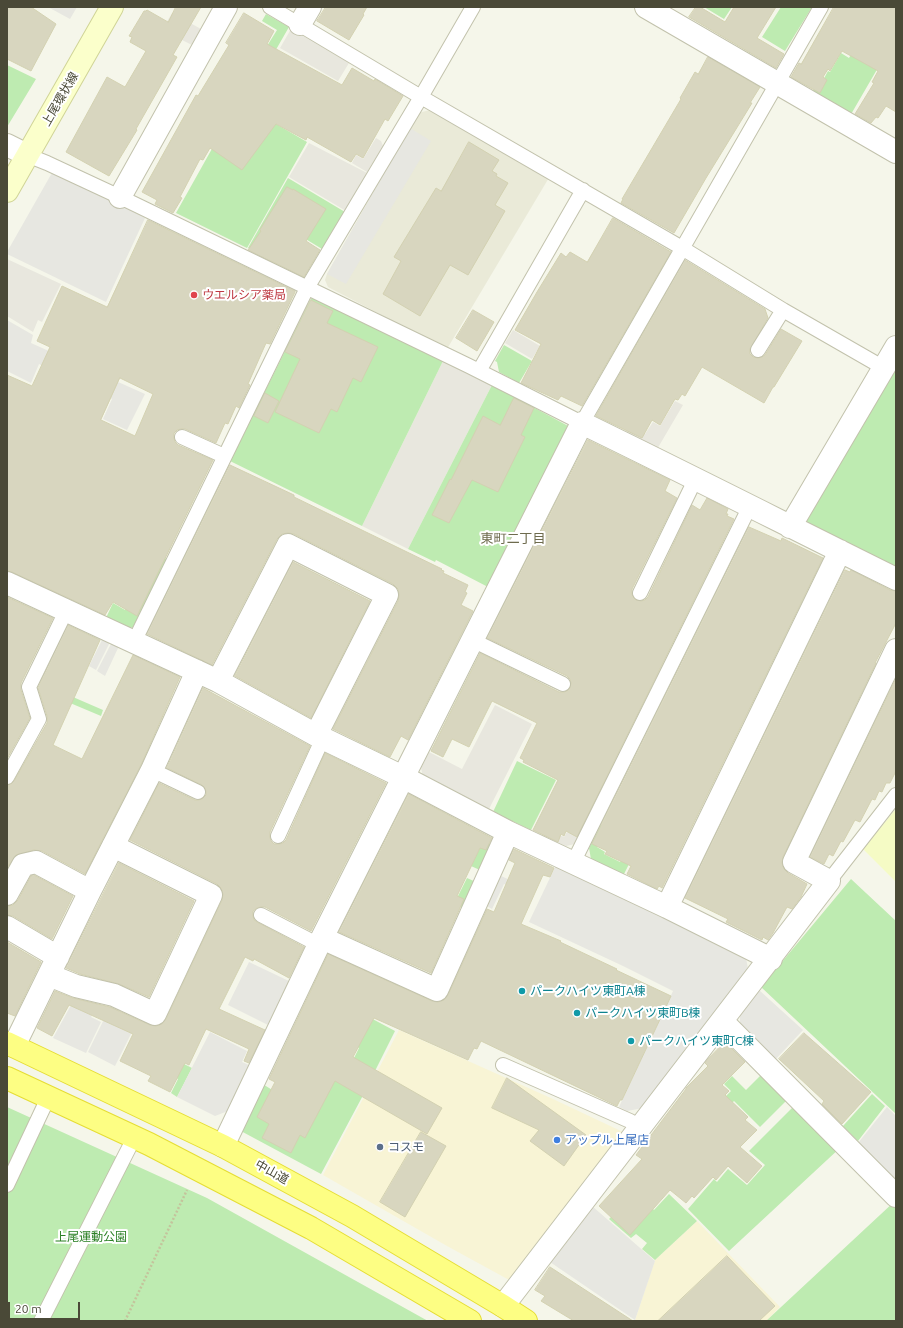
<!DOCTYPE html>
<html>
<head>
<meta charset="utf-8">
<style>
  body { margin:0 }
  #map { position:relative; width:903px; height:1328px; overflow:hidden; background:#f5f6ea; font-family:Ubuntu,sans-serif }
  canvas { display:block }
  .frame { position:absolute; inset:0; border:8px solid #4a4937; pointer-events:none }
  .scale { position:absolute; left:8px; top:1302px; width:72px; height:18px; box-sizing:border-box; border:2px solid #4a4937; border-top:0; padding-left:5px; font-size:12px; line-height:14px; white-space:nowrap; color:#4a4937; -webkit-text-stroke:3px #fff; paint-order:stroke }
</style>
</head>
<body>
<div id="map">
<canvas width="903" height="1328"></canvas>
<div class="frame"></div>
<div class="scale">20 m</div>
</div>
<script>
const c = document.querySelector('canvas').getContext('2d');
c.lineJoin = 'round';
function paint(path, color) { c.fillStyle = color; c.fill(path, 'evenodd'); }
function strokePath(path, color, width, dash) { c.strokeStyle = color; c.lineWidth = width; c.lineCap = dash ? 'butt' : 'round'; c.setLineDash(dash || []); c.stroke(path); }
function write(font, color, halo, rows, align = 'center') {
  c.font = font + ' Ubuntu,"Noto Sans JP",sans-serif'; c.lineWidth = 4; c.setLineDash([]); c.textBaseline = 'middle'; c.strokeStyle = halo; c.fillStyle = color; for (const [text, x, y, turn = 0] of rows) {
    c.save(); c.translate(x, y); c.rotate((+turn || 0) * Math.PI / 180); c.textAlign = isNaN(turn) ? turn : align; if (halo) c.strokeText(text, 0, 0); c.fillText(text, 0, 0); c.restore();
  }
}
const residential = new Path2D(`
  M430,110L550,176L447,349L328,287L325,280L327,274L418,113Z`);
const commercial = new Path2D(`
  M399,1030L553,1099L623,1132L511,1281L447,1246L323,1175Z
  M697,1221L780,1307L766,1321L635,1320L655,1260Z`);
const industrial = new Path2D(`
  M172,13L201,29L192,45L162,30Z
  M291,29L349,63L338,81L280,48Z
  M376,138L381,141L383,146L367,172L352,163L356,155L363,159Z
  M309,143L367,173L346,211L289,177Z
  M7,259L61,284L42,322L38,320L33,332L7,316Z
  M513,330L540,346L532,359L505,343Z
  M443,361L492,385L408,549L362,526Z
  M675,401L683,405L656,451L624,435L630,426L645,434L653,422L660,426Z
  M495,705L532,724L489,809L423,776L421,768L429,752L462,769Z
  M578,814L587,818L575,844L566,846L543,836L546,829L564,837L567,832L569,833Z`);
const green = new Path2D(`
  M704,7H732L724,19Z
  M781,7H812L785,51L762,37Z
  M266,14L289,27L266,67L267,46L277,30L262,21Z
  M853,51L879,66L850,116L811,94L817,85L820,86L828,71L830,72L841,53L849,58Z
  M7,65L36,79L7,127Z
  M235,100L307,142L247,248L176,213L218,138Z
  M288,178L345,212L322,249L304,238L287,267L248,248Z
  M312,297L443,361L362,526L230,461Z
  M504,345L532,361L519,383L499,372L497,362L495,361Z
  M896,357V571L807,525L803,518Z
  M492,385L570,427L488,587L436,560L435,562L408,549Z
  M124,542L167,559L133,627L126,630L105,620L113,603L125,610L146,570Z
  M66,694L103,710L101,716L63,700Z
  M517,761L556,780L531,830L493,812Z
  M601,825L607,827L597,847L605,852L604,854L620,862L621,860L629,864L623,876L591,859L589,848Z
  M483,841L493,845L482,871L471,866Z
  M467,878L476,882L464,908L454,904Z
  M851,879L896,921V1114L761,987Z
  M367,1016L395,1031L369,1083L352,1062L359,1048L353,1044Z
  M306,1055L368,1086L321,1174L239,1130L261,1083L282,1096Z
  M176,1060L192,1068L177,1097L171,1093L178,1079L176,1078Z
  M763,1073L789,1098L760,1127L734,1101L720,1115L713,1109L731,1091L724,1084L732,1076L746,1090Z
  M872,1094L885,1106L858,1141L843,1126Z
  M796,1104L841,1147L729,1251L688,1209L714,1179L717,1182L728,1169L747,1185L765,1165L749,1151Z
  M7,1107L207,1198L428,1321H7Z
  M669,1194L697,1221L655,1260L642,1249L647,1243L636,1234L631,1238L609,1219L616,1212L650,1206L654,1210Z
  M896,1200V1321H766L895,1201Z`);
const sand = new Path2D(`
  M896,809V882L863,849Z`);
const parking = new Path2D(`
  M48,7H77L70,19Z
  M410,128L431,141L346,284L327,274Z
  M53,171L145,218L106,302L7,254V252Z
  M7,320L33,335L31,343L145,394L127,430L103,419L112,399L39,364L31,383L7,371Z
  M103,638L110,642L96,670L89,666Z
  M112,642L119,646L105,676L97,671Z
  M557,863L746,958L749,974L643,1108L627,1111L619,1107L673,991L623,966L529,922Z
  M499,875L512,881L509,886L504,884L492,909L485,905Z
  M249,962L291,982L270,1026L228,1005Z
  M759,990L803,1030L774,1061L740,1025V1015Z
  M76,996L100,1000L91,1017L101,1022L86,1053L53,1038Z
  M111,1005L120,1009L115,1021L133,1030L115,1066L88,1052Z
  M210,1032L247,1051L242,1062L251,1066L228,1111L215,1116L177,1097Z
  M887,1107L896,1116V1181L858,1143Z
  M592,1206L655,1261L635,1320L550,1262Z`);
const building = new Path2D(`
  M7,7H31L56,24L31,71L7,59Z
  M176,7H201L173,55L177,57L136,129L137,130L109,176L66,152L107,77L125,87L146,51L130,42L132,37L129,36L144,11H146L147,10L168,22Z
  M326,7H367L363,14L364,15L349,40L317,21Z
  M696,7H700L725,22L734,7H776L757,38L784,54L776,68L689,17Z
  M834,7H896V112L886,106L878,118L876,117L871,123L855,114L874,83L872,82L878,71L842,51L830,71L828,69L823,77L827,80L820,93L791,77L799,63L801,64Z
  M244,13L274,31L267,44L342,85L352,68L374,81L375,79L403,96L388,121L385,119L363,158L356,154L351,162L307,137L306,140L276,124L242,170L210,148L203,160L200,159L180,197L182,198L173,213L155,204L157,200L142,192L196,95L198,96L229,45L226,43Z
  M708,57L760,87L750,103H752L706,178L674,233L621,203L623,199H622L681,99L680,98L695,72L698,74Z
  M469,142L499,160L492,171L497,174L496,176L508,183L495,205L505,211L468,275L450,265L420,316L383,294L401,261L394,257L436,188L441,191Z
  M287,187L293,190V189L326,209L306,241L320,250L304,277L248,250L261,231L260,230Z
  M613,218L671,252L582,406L561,396L558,400L521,383L541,344L515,330L537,292L561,253L566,257L570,252L587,262Z
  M148,220L295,291V292L270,344L266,343L248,384L250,385L239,408L236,406L228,424L225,423L216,443L185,429H181L177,430L174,433V438L175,442L178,445L213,460L137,616L113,602L105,615L12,572L7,571V375L32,386L50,347L37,341L62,286L107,307ZM120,378L153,394L135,436L101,420Z
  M685,260L765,309L768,318L750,349V354L753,357L758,358L762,357L765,355L781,329L802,341L774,387H773L764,403L702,367L685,396L682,394L678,400L675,399L660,425L652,420L642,438L596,416L597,414Z
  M311,300L333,311L327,323L378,347L361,382L353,378L337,412L331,409L319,433L275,412L300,359L285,352Z
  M473,310L494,322L477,351L456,338Z
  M265,393L279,401L268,423L254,416Z
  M514,398L534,408L521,435L525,437L498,492L472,480L449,523L432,515L450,479L451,480L483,416L500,425Z
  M588,440L670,480L665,491L677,498L632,589V594L633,597L636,600L641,601L645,600L648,597L692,505L700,510L707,498L728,509L726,514H728L727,516L734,519L577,837L566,831L564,836L561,834L558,842L533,830L558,780L523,762L524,760L520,758L537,723L492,701L469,747L452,739L443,757L431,751L480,653L559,692H564L567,691L570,688L571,683L570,679L567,676L487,638Z
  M230,465L294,495V497L442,569L441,570L444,571L443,573L468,585L465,592L467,593L461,605L473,611L408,740L401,736L390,757L333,729L398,601L399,595L398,589L393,584L294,534L288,533L282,534L277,539L212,665L147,634Z
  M749,527L781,541L782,538L823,558L662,888L659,886L657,889L627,874L631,866L605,854L607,851L592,844Z
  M293,562L370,601L311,718L235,676Z
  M845,570L850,572L851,570L890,590L896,591V623L875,663H876L783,857L782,863L784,869L788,873L807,884L801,897L792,909L787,907L773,933L768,940L763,937L762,940L726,922L728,919L685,898Z
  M7,597L53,618L21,683V690L30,718L7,759Z
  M68,625L100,640L53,745L82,759L133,655L180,677L141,765L85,874L42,851L34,850L16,855L7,868V785L11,784L14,781L47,723V716L38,688Z
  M896,679V771L890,783H886L882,792L879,791L875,800L872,799L860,822L855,820L843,842L841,841L833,856L829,854L824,864L810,857Z
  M203,688L310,746L270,832V837L271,841L274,844H279L283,843L286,840L325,753L386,783L311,931L265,907H261L257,908L253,911V916L254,920L257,922L304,947L289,978L254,959L253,961L245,957L219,1009L265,1030L249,1063L244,1061L249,1049L206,1029L189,1065L185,1063L170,1092L148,1081L151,1076L120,1061L133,1034L69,1005L52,1036L37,1028L55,991L73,998L110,1007L150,1025L156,1026L162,1024L166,1019L222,900L223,894L221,888L217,884L130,840L159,783L195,800H198L202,799L206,795V792L205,788L202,785L167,768Z
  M409,794L492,838L486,850L480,848L457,896L464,899L431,973L339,932Z
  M514,849L554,868L550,877L543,875L521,924L561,941L560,942L617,969L616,970L671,996L622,1100H620L617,1106L481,1041L477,1049L474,1048L468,1060L374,1018L353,1057L442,1108L427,1134L335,1081L305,1138L300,1135L291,1153L262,1138L269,1124L257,1117L275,1082L269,1079L328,954L432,1001L438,1002L444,1000L448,995L487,909L494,912L515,863L509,860Z
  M119,863L194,901L149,997L119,984L80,974L66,968Z
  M34,875L73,896L52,939L13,916L7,915V906L13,905L18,900L31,876Z
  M7,942L41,962L15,1016L7,1013Z
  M804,1033L871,1092L842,1124L822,1104L824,1101L779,1059Z
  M725,1042L745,1062L722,1085L729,1091L725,1095L748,1117L745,1120L757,1130L740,1147L762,1166L747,1183L728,1166L716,1180L713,1177L694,1198L692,1196L686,1203L670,1190L630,1235L599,1206L642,1159L636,1155L686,1089V1088L708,1066L705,1063L706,1061Z
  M507,1078L586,1135L564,1166L530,1141L539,1130L492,1108Z
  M421,1132L446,1146L405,1217L380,1202Z
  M727,1256L775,1306L759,1321H658Z
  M550,1267L633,1321H574L541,1301L545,1296L535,1290Z`);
const path = new Path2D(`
  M125,1321L187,1190`);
const service = new Path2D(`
  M270,7L421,97L682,248L783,310L884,368
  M27,155L47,163L120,197L469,366L582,423L821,7
  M758,350L783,310
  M479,371L583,190
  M182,437L224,456
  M640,593L696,478
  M472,640L563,684
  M134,642L307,288L421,97L473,7
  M152,770L198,792
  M7,777L39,719L29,687L66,611
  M278,836L323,738
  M573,863L750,506
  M829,881L896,795
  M261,915L319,945
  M503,1065L630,1121L641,1128
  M7,1185L48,1098
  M41,1321L134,1138`);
const minor = new Path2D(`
  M646,7L896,152
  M300,24L310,7
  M7,145L27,155
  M120,197L226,7
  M790,527L896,347
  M7,583L218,681L316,735L403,777L508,832L667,907L771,959
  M218,681L288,545L387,595L316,735
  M7,894L23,865L36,862L90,891
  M667,907L840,551
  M7,927L58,957
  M322,938L437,990L508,832
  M49,975L76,986L114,995L155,1014L211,895L113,846
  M722,1021L896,1196
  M14,1046L90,891L152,770L197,671
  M223,1146L322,938L582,423C687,474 791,527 896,579
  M503,1306L829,881L794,862L896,650`);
const secondary = new Path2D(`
  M7,191L112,7`);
const trunk = new Path2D(`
  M7,1043L223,1146L352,1216L503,1306L526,1321
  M7,1078L149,1144L311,1228L470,1321`);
const markers = [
  [194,295,4,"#e0444e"],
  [522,991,4,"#0f9aa8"],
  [577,1013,4,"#0f9aa8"],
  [631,1041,4,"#0f9aa8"],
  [557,1140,4,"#3f7fe0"],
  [380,1147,4,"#5c6f8a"]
];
const streetNames = [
  ["上尾環状線",60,99,-60],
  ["中山道",272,1172,29]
];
const healthNames = [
  ["ウエルシア薬局",202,295]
];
const cultureNames = [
  ["パークハイツ東町A棟",530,991],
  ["パークハイツ東町B棟",585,1013],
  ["パークハイツ東町C棟",639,1041]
];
const shopNames = [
  ["アップル上尾店",565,1140]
];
const serviceNames = [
  ["コスモ",388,1147]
];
const parkNames = [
  ["上尾運動公園",91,1237]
];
const neighbourhoodNames = [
  ["東町二丁目",513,539]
];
paint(residential, '#eaead8');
paint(commercial, '#f8f4d5');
paint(industrial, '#e8e7de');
paint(green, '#beebb1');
paint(sand, '#f5fbc5');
paint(parking, '#e7e7e1');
paint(building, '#d8d6bf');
strokePath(building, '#d3d1b1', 1);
strokePath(service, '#c2c2ac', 16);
strokePath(minor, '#c2c2ac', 24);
strokePath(secondary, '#d0d496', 24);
strokePath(trunk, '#e5dd34', 24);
strokePath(path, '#c4c39c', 2.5, [2, 2]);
strokePath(service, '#fff', 14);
strokePath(minor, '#fff', 22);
strokePath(secondary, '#fbffcb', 22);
strokePath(trunk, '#fdfe83', 22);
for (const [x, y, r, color] of markers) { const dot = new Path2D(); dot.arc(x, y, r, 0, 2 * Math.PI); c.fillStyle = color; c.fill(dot); strokePath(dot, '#fff', 1.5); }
write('12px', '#4a4937', '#fff', streetNames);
write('12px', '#be3a42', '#fff', healthNames, 'left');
write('12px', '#0d838f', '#fff', cultureNames, 'left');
write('12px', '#366cbe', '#fff', shopNames, 'left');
write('12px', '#4e5e75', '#fff', serviceNames, 'left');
write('12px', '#2c8026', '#fff', parkNames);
write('13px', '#6e6b4e', '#fff', neighbourhoodNames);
</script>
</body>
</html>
